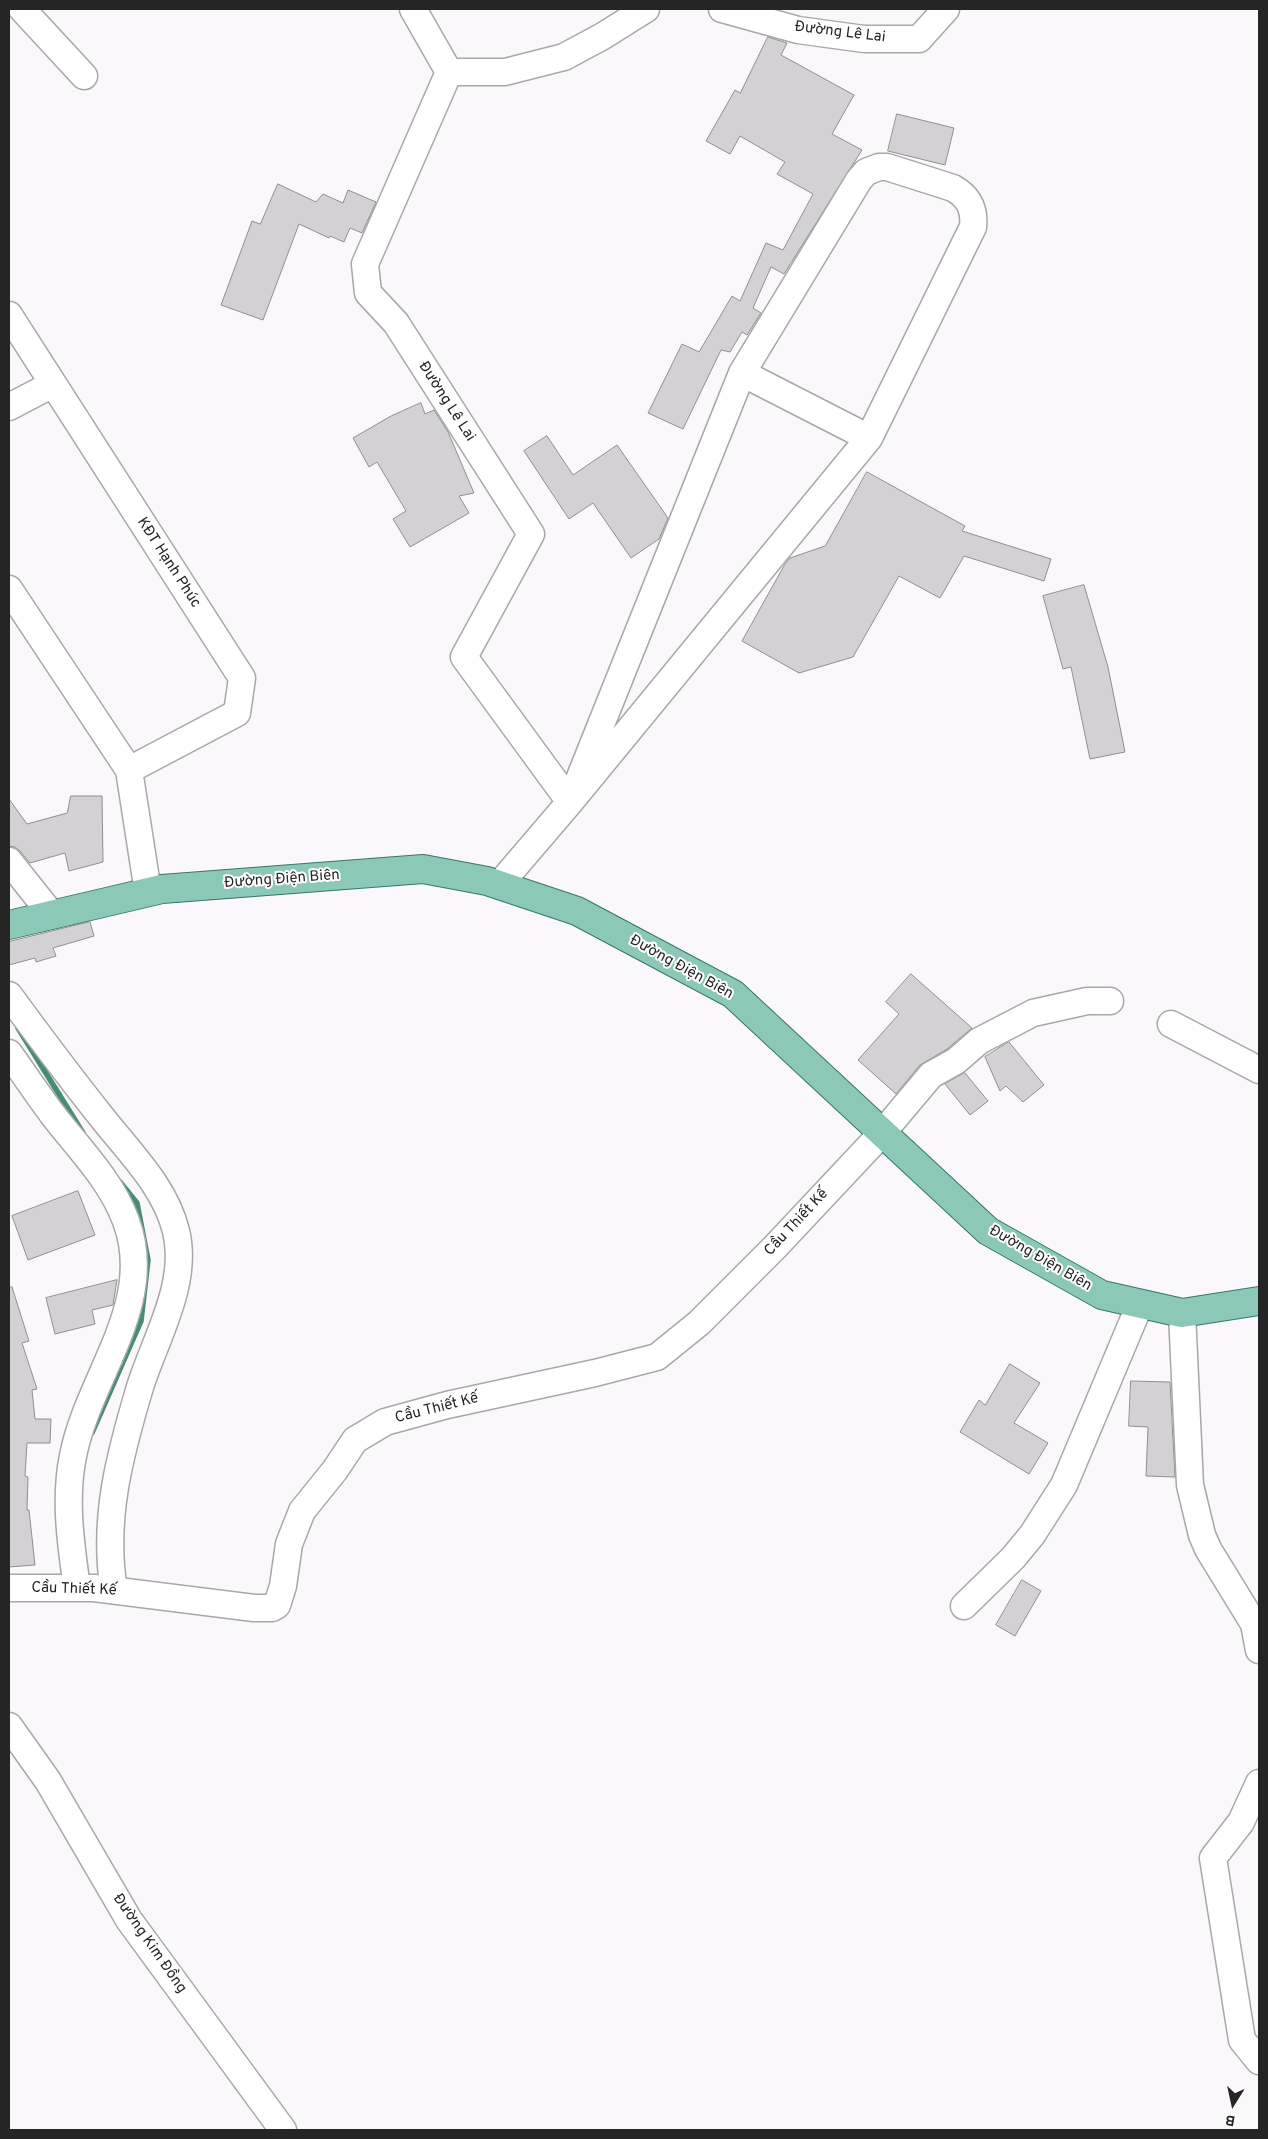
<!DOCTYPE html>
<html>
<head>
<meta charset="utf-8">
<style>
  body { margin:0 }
  #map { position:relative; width:1268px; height:2139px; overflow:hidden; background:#fbf8fc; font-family:Overpass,sans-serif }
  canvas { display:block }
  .frame { position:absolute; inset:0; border:10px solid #262526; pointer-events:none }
  .north { position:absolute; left:1208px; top:2079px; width:50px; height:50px; -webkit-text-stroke:4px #fff; paint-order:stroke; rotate:190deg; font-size:14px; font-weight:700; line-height:20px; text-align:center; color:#262526 }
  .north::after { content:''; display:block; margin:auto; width:18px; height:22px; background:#262526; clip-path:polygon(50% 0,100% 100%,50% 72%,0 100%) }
</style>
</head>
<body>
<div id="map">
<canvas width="1268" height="2139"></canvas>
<div class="frame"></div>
<div class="north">B</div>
</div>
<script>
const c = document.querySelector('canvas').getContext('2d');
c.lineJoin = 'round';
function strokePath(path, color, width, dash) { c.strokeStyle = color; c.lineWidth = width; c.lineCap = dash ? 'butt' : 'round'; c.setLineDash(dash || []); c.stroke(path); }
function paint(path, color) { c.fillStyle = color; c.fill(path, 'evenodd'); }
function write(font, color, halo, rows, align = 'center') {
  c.font = font + ' Overpass,sans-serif'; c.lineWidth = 4; c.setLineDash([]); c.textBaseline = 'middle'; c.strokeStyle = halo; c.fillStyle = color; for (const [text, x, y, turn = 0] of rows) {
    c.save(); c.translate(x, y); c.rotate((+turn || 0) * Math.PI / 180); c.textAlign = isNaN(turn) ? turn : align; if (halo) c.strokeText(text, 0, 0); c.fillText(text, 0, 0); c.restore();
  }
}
const stream = new Path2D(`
  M18,1028L83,1133
  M92,1433L141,1321L148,1260L137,1203L120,1182`);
const building = new Path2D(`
  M768,37L787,43L781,55L854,95L832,134L862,150L784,274L771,267L753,308L761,313L747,335L742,332L730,352L721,350L683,429L648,413L682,344L699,352L732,296L740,301L766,243L783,250L813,194L777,174L785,162L740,136L730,154L706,141L735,90L740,93Z
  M897,114L954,128L945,165L888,151Z
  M278,184L316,202L323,194L343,203L348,190L376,202L362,233L350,228L344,242L330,236L329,238L299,224L263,320L221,305L252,221L260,224Z
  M421,403L425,414L434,410L448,432L474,493L459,496L469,513L410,547L393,519L406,511L377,462L369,467L353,438L391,416Z
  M547,436L573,475L617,445L668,518L659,539L631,558L593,503L569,519L524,451Z
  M867,472L965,526L962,531L1051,559L1044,581L964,556L940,598L899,576L853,657L799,673L742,641L785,564L790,558L825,546Z
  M1084,585L1108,667L1125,752L1090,759L1071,667L1063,669L1043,596Z
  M71,796H102L103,862L69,871L65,853L30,863L20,851L15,847L9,846V799L27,824L67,813Z
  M90,922L94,936L53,948L56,956L36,962L35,958L9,965V942Z
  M911,974L972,1028L947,1049L920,1065L896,1094L858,1060L899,1014L886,1002Z
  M1009,1042L1044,1085L1023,1102L1006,1086L1000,1091L985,1057Z
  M965,1073L988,1101L970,1115L945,1084Z
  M78,1191L95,1235L28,1260L12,1216Z
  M117,1280L113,1305L92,1310L95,1324L55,1334L46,1298Z
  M12,1287L29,1341L22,1343L37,1389L32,1390L35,1419H51L50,1443H27L25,1476L28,1477L27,1510H29L35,1565L9,1567V1288Z
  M1010,1364L1040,1383L1014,1423L1048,1443L1029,1474L960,1432L979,1400L985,1405Z
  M1131,1381L1170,1382L1175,1477L1146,1476L1148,1427L1129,1426Z
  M1022,1580L1041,1591L1015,1636L996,1625Z`);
const minor = new Path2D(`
  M22,9L84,76
  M413,9L449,72
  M722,9L798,30L864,39H919L946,9
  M879,167H887L953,188C969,197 975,209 973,227L869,438L570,802L742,373L859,180L866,172Z
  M9,315L242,678L237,713L129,770
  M742,373L869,438
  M9,407L53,384
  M9,589L129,770L148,892
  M9,861L52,915
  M499,885L570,802L464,657L531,534L396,323L368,293L365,264L449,72H505L564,57L603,36L646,9
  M9,995C39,1036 69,1076 100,1115C128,1151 165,1186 176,1231C189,1284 155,1339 140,1387C120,1454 102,1520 114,1590
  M1171,1024L1259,1070
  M9,1053C24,1074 38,1095 53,1115C79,1149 111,1180 126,1221C157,1304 88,1377 73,1456C64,1499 71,1545 77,1588
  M1182,1313L1190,1485L1202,1535L1208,1549L1254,1624L1259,1650
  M9,1588H94L254,1608H272L277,1605L283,1586L289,1544L302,1511L335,1470L355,1440L385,1422L447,1405L595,1373L657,1357L699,1323L775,1247L883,1132L931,1075L956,1061L979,1041L1033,1013L1087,1001H1110
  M964,1606L1013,1558L1032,1535L1064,1485L1140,1304
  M9,1726L48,1781L129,1920L283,2130
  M1259,1783L1241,1822L1213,1858L1242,2040L1259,2061`);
const major = new Path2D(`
  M9,925L162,889L423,869L487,881L577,911L733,994L988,1231L1102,1295L1182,1313L1259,1301`);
const streetNames = [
  ["Đường Lê Lai",840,33,7],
  ["Đường Lê Lai",446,402,57],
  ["KĐT Hạnh Phúc",168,563,57],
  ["Đường Điện Biên",282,880,-4],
  ["Đường Điện Biên",681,968,29],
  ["Cầu Thiết Kế",797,1223,-47],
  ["Đường Điện Biên",1040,1259,30],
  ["Cầu Thiết Kế",437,1409,-14],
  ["Cầu Thiết Kế",74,1590,2],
  ["Đường Kim Đồng",149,1944,55]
];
strokePath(stream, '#468d77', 5.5);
paint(building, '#d3d1d4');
strokePath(building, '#918e91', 1);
strokePath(minor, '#a9a7aa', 29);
strokePath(major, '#357865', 30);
strokePath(minor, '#fff', 26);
strokePath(major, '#8bc8b7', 28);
write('15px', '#262526', '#fff', streetNames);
</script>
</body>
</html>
